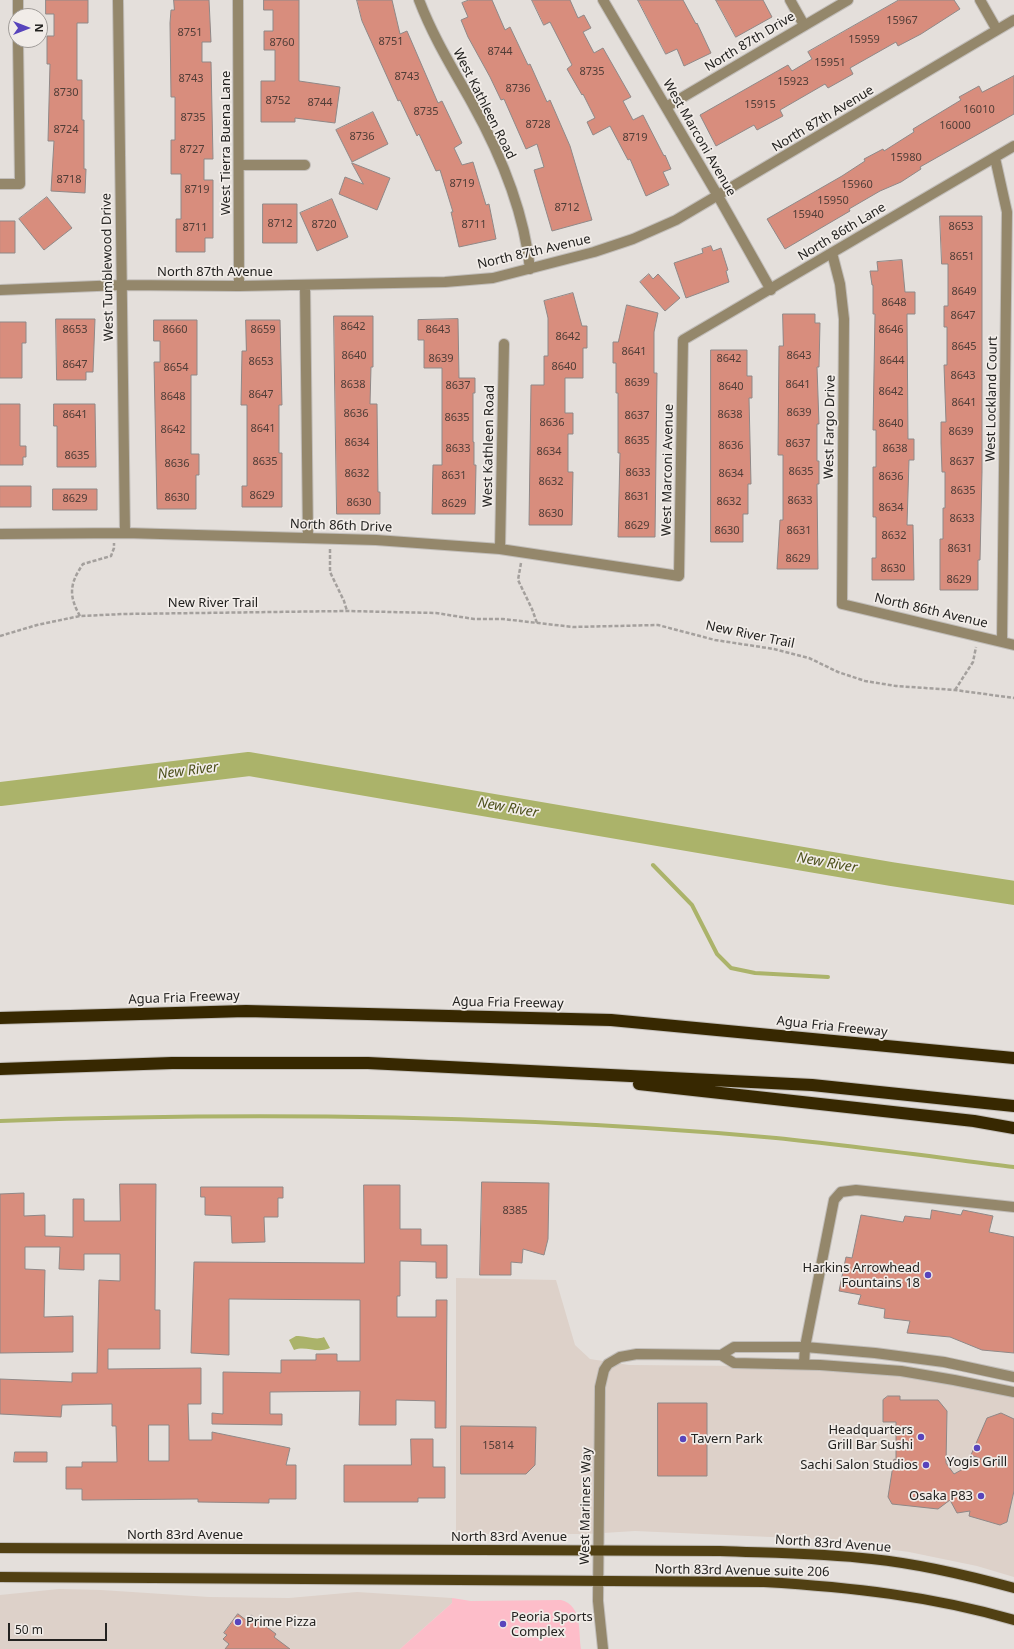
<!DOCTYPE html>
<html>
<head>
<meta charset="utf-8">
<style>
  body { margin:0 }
  #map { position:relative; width:1014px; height:1649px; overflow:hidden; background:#e4dfdb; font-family:"Noto Sans",sans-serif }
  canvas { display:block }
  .north { position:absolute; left:8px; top:8px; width:40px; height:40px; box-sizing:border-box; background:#f1ece8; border:1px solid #9f9b98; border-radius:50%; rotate:90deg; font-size:11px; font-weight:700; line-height:16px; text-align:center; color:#232220 }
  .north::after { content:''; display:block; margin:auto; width:14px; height:18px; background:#5844bc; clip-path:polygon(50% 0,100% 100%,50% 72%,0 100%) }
  .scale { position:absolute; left:8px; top:1623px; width:99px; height:18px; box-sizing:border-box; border:2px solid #232220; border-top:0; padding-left:5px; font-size:12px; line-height:14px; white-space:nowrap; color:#232220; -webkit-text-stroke:3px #f1ece8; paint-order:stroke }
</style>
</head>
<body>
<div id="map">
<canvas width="1014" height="1649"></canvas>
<div class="north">N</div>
<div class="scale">50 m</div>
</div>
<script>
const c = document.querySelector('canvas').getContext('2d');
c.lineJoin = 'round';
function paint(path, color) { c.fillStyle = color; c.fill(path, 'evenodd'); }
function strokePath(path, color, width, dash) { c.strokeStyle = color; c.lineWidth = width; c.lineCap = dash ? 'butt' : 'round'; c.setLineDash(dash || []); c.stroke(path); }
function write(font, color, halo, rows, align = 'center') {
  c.font = font + ' "Noto Sans",sans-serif'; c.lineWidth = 3.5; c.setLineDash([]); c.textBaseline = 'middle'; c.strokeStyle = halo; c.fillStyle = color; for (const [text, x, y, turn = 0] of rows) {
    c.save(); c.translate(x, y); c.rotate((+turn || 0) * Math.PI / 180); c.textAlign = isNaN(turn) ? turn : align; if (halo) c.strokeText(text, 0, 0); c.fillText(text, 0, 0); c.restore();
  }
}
const built = new Path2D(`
  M456,1278L556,1280L575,1345L590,1359L629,1365L746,1366L880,1373L972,1386L1014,1396V1577L977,1566L909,1552L816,1539L635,1531L587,1534H456Z
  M59,1589L101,1590L209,1597L289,1598L357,1592L452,1598V1603L400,1649H0V1595Z`);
const green = new Path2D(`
  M452,1598L471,1601L561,1600C583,1606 578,1631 581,1649H400L452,1603Z`);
const water = new Path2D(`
  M296,1336C306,1335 315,1341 324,1337L330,1348C316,1354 306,1345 294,1350L289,1340Z`);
const stream = new Path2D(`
  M653,865L692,905L717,954L731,968L755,973L828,977
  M0,1121C259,1112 518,1115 776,1138C855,1146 935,1157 1014,1167`);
const river = new Path2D(`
  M0,794L249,764L891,874L1014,893`);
const building = new Path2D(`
  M46,0H88V23H77V80H82V120H84V169H86L85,193L51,191L54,141H48L50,64H47V36H54V14H46Z
  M174,0H209L211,42H202V62H211L213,159H204V180H213V238H205V252H176V219H181V174H171V140H175V97H171L170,23L171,10H174Z
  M264,0H299V81L340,87L335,123L295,118V122H261V81H275V50H264V31H273V10H264Z
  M357,0H392L400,34L407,31L438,103L442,101L462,143L454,148L462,165L473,162L486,205L489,204L496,239L459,247L451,212H453L440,170L436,171L419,134L417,136L400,100L398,101L362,21Z
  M469,0H492L505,30L510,27L528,65L530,64L547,102L550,100L570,146L592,220L552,231L534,170L544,167L537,144L526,149L504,99L501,100L490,77L468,37L461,20L468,17L462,3Z
  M532,0H570L578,18L584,15L591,28L583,32L594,53L603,48L631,97L623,101L633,120L643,115L664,156L665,155L671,169L663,172L669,185L646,196L630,159L628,160L610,126L593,135L587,122L595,118L583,94L582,95L567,69L572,65L550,22L544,25Z
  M638,0H683L696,24L697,23L711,53L684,66L677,49L666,54Z
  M716,0H763L772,17L736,37Z
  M899,0H954L960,9L921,34L898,46L896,42L850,68L853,74L828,88L825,84L780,110L783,116L757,130L754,125L716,146L700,115L788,65L792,71L812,59L808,52Z
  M1014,76V114L920,167L921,169L901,182L880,191L849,209L850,211L785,249L767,219L842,176L865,161L864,159L883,149L884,151L914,132L913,129L961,100L959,97L979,86L982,92Z
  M373,112L388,144L352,162L336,130Z
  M352,163L390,178L377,210L339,194L345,177L363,184Z
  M47,197L72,228L44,250L19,219Z
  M332,199L348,237L317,251L300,213Z
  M263,204H297V243H263Z
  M940,216H982V472L980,560H978V590H940V539H943V508H945V472H942L941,443V422H946L944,365H947V327H944V306H948V264H942Z
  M0,221H15V253H0Z
  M711,246L713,251L721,248L728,270L726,271L729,282L686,298L674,263L703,253L702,249Z
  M902,260L905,292H915V314H907L908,439H914V460H909L907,525H913L914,580H872V558H876V517H873V467H876V430H873L875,314H873V285H872L870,271H878L877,262Z
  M649,274L653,279L658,274L680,298L665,311L640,282Z
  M573,293L582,326H587V348H583V378H565V413H573V434H568V472H573L572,525H529L531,385H544V356H548V318L544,301Z
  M627,305L658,313L654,332V373H657L655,537H618L620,453H618V393H616V363H613V342H618Z
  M783,314H815V323H820L819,367H817L819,424H817V461H819V484H817L818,569H777L780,520H783V455H778L779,346H783Z
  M334,316H373V367H371L370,404H377L378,492H380V514H337Z
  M56,319H95L93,372H86V380H57Z
  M458,319L459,378H475V393H473V442H474V465H476L475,514H432L433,465H442V368H424V340H418V320Z
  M154,320H197V375H191V454H199V475H196V509H157L154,362H160V341H154Z
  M246,320H280L282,405H279V453H282V507H242V486H247V405H241L242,351H246Z
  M0,322H26V343H22V378H0Z
  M711,350H747V376H752V398H749L751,484H748V514H743V542H711Z
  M0,404H20V446H26V457H23V465H0Z
  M54,404H95L96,467H57V426H54Z
  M0,486H31V507H0Z
  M53,489H97V510H53Z
  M482,1182L549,1183L548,1239L544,1255L523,1249L522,1263L511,1262V1275H480Z
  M120,1184H156L155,1310H160V1349H108V1369L201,1368V1404H188L189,1440H212V1432L290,1448L286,1465H296V1499H269V1503L198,1502V1499L82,1500V1489H66V1467H82V1462H117L116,1426H112V1404L62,1405L61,1417L0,1414V1379L72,1382V1373H97L99,1280L120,1281V1254H84V1270L59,1269L60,1247H25V1269L45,1270L44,1317L73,1316V1352L0,1353V1194L24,1193V1216L45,1215V1236L73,1237V1199H84V1221H120ZM149,1425H169V1461H149Z
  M364,1185H400V1229H421V1245H447V1278H436V1262L400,1261V1296H397V1317H436V1300H447L446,1428H435V1401L396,1400V1425H359L360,1391L270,1392V1414H282V1425L212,1424V1413L223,1414V1372L281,1373V1360H316V1354H337V1361H360V1300L229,1299V1355L191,1353L194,1262L364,1263Z
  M201,1187H283V1198H278V1217H264L265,1242L232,1243L231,1216L205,1215V1197H201Z
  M932,1210L961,1215L963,1210L993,1216L989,1232L1014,1237V1353L982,1350L950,1337L907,1333L910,1321L884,1318L885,1309L858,1304L861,1295L839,1291L846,1257L852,1258L861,1215L903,1222L905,1216L930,1219Z
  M888,1396H900V1400H938L947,1411L946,1463L954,1474L981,1459L971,1455L987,1418L1001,1413L1014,1419V1491L1007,1522L1000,1525L969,1516L970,1511L957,1513L950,1500L938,1509L892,1504L888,1497L894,1459L896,1460V1422H883V1400Z
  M658,1403H707V1476H658Z
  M461,1426L536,1427L535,1465L526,1474H461Z
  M411,1439H433V1467H445V1498H418V1502H344V1465H411Z
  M15,1452H47V1462H14Z
  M238,1614L246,1620L251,1615L276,1634L274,1637L290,1649H225L229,1644L223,1639L227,1635L224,1633Z`);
const path = new Path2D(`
  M330,549V572L344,601L347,611
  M521,563L518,580L532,609L537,623
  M80,616C68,595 70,583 83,564L111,556L114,548V543
  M0,636L37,625L80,616L124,614L347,611L436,613L474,619H503L573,627L658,625L715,640L774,649L809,658L838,672L865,681L896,686L955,690L1014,698
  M955,690L973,662L976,647`);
const minor = new Path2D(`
  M18,0V16
  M118,0L125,533
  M238,0L239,286
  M419,0C433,37 453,69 472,103C501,155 524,210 530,269
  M603,0L718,196L771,290
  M790,0L804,25
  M980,0L997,30
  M666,107L848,0
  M995,158L1007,212L1002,642
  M239,165H305
  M0,184H20L18,40
  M832,253L840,284L844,319L842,604L1014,645
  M305,285L308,538
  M0,290L121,285L239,286L445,282L493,278L594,252L633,239L676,220L1014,20
  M0,534L125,533L376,540L500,549L679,576L683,340L1014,146
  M500,549L504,344
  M721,1355L734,1363L820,1365L901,1371L954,1380L1014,1392
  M804,1364L805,1347L834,1200L841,1192L856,1190L1014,1207
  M603,1649L598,1601L600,1387L604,1370L608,1364L620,1357L637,1354L721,1355L734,1347H805L875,1353L944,1362L1014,1377`);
const major = new Path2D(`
  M0,1548L720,1551C771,1553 821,1553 872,1559C920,1564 967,1575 1014,1588
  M0,1577L764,1582C849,1587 932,1596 1014,1620`);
const highway = new Path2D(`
  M0,1018L246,1011L611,1020L1014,1058
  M0,1069L172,1063H368L812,1085L1014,1106
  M639,1084L974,1121L1014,1128`);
const markers = [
  [928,1275,4,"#5844bc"],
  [921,1437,4,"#5844bc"],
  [683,1439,4,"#5844bc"],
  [977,1448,4,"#5844bc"],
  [926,1465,4,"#5844bc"],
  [981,1496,4,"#5844bc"],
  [238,1622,4,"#5844bc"],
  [503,1624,4,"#5844bc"]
];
const numberNames = [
  ["15967",902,21],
  ["8751",190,33],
  ["15959",864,40],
  ["8751",391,42],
  ["8760",282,43],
  ["8744",500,52],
  ["15951",830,63],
  ["8735",592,72],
  ["8743",407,77],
  ["8743",191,79],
  ["15923",793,82],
  ["8736",518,89],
  ["8730",66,93],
  ["8752",278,101],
  ["8744",320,103],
  ["15915",760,105],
  ["16010",979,110],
  ["8735",426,112],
  ["8735",193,118],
  ["8728",538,125],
  ["16000",955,126],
  ["8724",66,130],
  ["8736",362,137],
  ["8719",635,138],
  ["8727",192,150],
  ["15980",906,158],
  ["8718",69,180],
  ["8719",462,184],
  ["15960",857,185],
  ["8719",197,190],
  ["15950",833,201],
  ["8712",567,208],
  ["15940",808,215],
  ["8712",280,224],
  ["8720",324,225],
  ["8711",474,225],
  ["8653",961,227],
  ["8711",195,228],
  ["8651",962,257],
  ["8649",964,292],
  ["8648",894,303],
  ["8647",963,316],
  ["8642",353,327],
  ["8653",75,330],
  ["8660",175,330],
  ["8659",263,330],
  ["8643",438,330],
  ["8646",891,330],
  ["8642",568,337],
  ["8645",964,347],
  ["8641",634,352],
  ["8640",354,356],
  ["8643",799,356],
  ["8639",441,359],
  ["8642",729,359],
  ["8644",892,361],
  ["8653",261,362],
  ["8647",75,365],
  ["8640",564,367],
  ["8654",176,368],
  ["8643",963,376],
  ["8639",637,383],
  ["8638",353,385],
  ["8641",798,385],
  ["8637",458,386],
  ["8640",731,387],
  ["8642",891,392],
  ["8647",261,395],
  ["8648",173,397],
  ["8641",964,403],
  ["8639",799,413],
  ["8636",356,414],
  ["8641",75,415],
  ["8638",730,415],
  ["8637",637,416],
  ["8635",457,418],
  ["8636",552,423],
  ["8640",891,424],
  ["8641",263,429],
  ["8642",173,430],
  ["8639",961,432],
  ["8635",637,441],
  ["8634",357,443],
  ["8637",798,444],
  ["8636",731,446],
  ["8633",458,449],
  ["8638",895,449],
  ["8634",549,452],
  ["8635",77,456],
  ["8635",265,462],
  ["8637",962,462],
  ["8636",177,464],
  ["8635",801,472],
  ["8633",638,473],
  ["8632",357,474],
  ["8634",731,474],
  ["8631",454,476],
  ["8636",891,477],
  ["8632",551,482],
  ["8635",963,491],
  ["8629",262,496],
  ["8631",637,497],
  ["8630",177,498],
  ["8629",75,499],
  ["8633",800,501],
  ["8632",729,502],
  ["8630",359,503],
  ["8629",454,504],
  ["8634",891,508],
  ["8630",551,514],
  ["8633",962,519],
  ["8629",637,526],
  ["8630",727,531],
  ["8631",799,531],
  ["8632",894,536],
  ["8631",960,549],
  ["8629",798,559],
  ["8630",893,569],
  ["8629",959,580],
  ["8385",515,1211],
  ["15814",498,1446]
];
const streetNames = [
  ["North 87th Drive",750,42,-31],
  ["West Kathleen Road",484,104,63],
  ["North 87th Avenue",823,119,-31],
  ["West Marconi Avenue",699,138,60],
  ["West Tierra Buena Lane",226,143,-90],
  ["North 86th Lane",842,232,-31],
  ["North 87th Avenue",534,252,-13],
  ["West Tumblewood Drive",108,267,-91],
  ["North 87th Avenue",215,272],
  ["West Lockland Court",992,399,-89],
  ["West Fargo Drive",830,427,-89],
  ["West Kathleen Road",489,446,-89],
  ["West Marconi Avenue",668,470,-89],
  ["North 86th Drive",341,526,2],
  ["New River Trail",213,603],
  ["North 86th Avenue",931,611,13],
  ["New River Trail",750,635,12],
  ["Agua Fria Freeway",184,998,-2],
  ["Agua Fria Freeway",508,1003,1],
  ["Agua Fria Freeway",832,1027,6],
  ["West Mariners Way",586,1506,-89],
  ["North 83rd Avenue",185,1535],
  ["North 83rd Avenue",509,1537],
  ["North 83rd Avenue",833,1544,4],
  ["North 83rd Avenue suite 206",742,1571,1]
];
const poiNames = [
  ["Harkins Arrowhead",920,1268],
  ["Fountains 18",920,1283],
  ["Headquarters",913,1430],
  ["Grill Bar Sushi",913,1445],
  ["Tavern Park",691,1439,"left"],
  ["Yogis Grill",977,1462,"center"],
  ["Sachi Salon Studios",918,1465],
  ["Osaka P83",973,1496],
  ["Peoria Sports",511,1617,"left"],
  ["Complex",511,1632,"left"],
  ["Prime Pizza",246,1622,"left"]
];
const waterNames = [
  ["New River",188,771,-7],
  ["New River",508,808,10],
  ["New River",827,863,10]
];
paint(built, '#ddd1c9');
paint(green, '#fdbdc9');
paint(water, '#abb36a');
strokePath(stream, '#abb36a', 4);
strokePath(river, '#abb36a', 24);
paint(building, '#d88d7d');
strokePath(building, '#8f8887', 1);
strokePath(minor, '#c1bdb9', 12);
strokePath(major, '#c1bdb9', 12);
strokePath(highway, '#c1bdb9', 14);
strokePath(path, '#a4a09d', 2.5, [4, 2]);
strokePath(minor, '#94876b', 10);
strokePath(major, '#514013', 10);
strokePath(highway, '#372801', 12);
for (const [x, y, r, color] of markers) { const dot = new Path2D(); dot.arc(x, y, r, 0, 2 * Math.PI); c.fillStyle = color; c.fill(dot); strokePath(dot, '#f1ece8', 1.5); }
write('11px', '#503d37', null, numberNames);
write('13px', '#232220', '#f1ece8', streetNames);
write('13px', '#232220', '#f1ece8', poiNames, 'right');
write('italic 14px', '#4c501b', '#f1ece8', waterNames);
</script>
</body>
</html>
